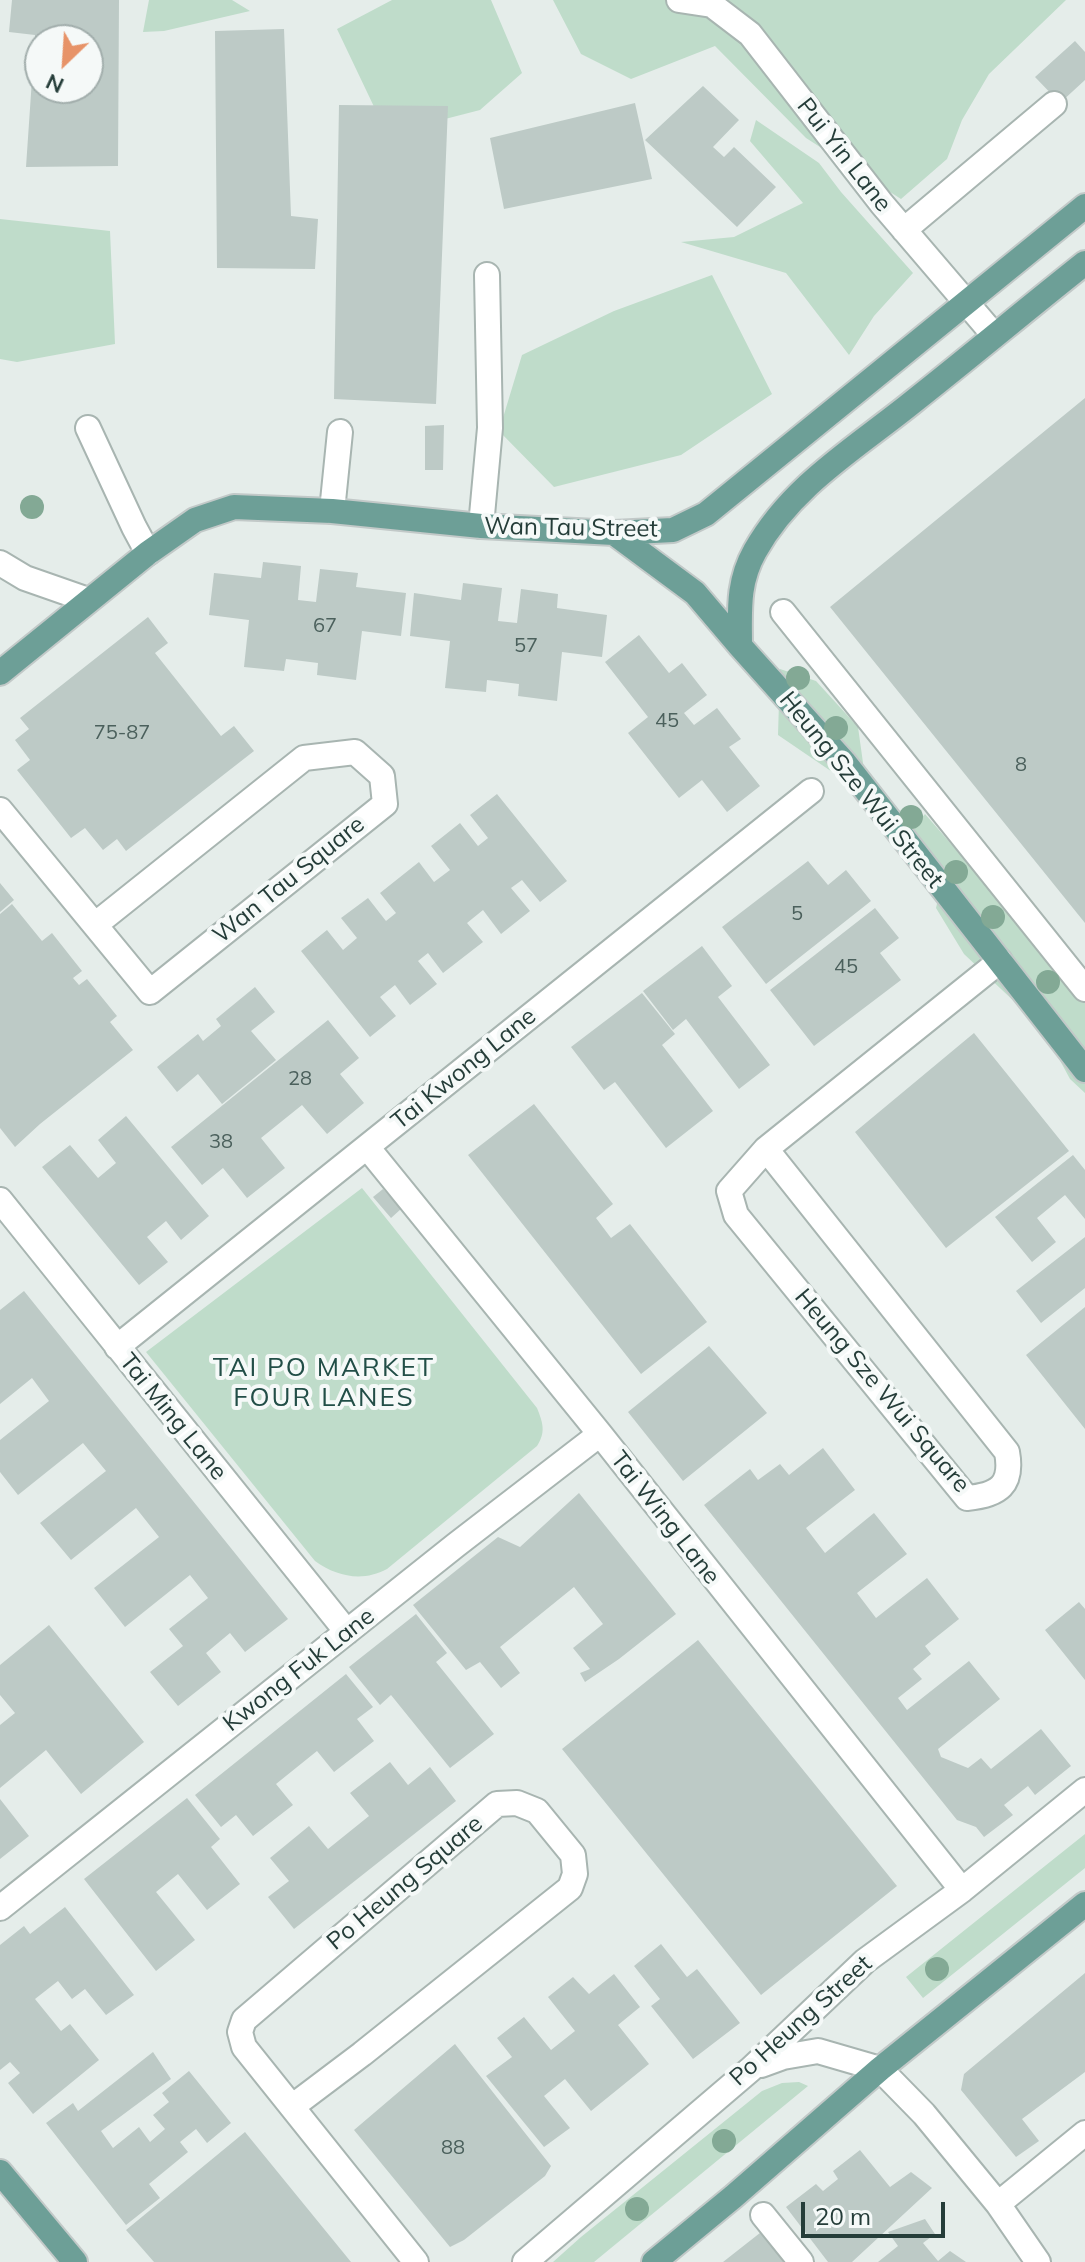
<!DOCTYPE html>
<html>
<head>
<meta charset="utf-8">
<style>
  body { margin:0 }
  #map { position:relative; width:1085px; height:2262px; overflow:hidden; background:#e5edea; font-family:Mulish,sans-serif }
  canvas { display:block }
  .north { position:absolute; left:24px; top:24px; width:80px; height:80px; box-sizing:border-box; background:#f5f9f8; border:2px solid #a2aeac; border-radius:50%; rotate:205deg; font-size:22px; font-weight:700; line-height:32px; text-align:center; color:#253d39 }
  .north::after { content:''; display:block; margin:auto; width:28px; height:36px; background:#e79368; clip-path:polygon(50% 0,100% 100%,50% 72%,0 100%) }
  .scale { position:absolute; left:801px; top:2202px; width:144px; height:36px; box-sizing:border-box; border:4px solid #253d39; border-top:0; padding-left:10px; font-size:24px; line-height:28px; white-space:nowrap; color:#253d39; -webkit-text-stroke:6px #f5f9f8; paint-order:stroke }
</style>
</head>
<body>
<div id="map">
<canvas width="1085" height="2262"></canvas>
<div class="north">N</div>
<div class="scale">20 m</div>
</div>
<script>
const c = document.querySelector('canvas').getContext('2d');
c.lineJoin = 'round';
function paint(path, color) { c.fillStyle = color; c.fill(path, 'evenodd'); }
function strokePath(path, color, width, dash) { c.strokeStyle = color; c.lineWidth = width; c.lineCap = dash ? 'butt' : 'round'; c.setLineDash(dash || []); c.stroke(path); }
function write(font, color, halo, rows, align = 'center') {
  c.font = font + ' Mulish,sans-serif'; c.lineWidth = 8; c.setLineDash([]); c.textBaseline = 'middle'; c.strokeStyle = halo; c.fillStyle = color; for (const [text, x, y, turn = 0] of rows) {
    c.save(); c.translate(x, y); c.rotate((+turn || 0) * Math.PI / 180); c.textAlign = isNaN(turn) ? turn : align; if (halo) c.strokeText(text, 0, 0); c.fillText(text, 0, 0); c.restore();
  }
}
const green = new Path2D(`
  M149,0H232L250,11L164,31L143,32Z
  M392,0H491L522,73L480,110L387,134L337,29Z
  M553,0H1066L989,74L962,120L947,159L901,199L806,138L715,46L631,79L581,54Z
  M756,120L819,163L841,192L913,273L874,316L849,355L786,273L681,242L734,237L803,203L750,141Z
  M0,219L110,231L115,344L17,362L0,359Z
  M712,275L772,394L681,455L554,487L499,431L522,355L614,311Z
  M780,669L816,681L858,727L864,770L844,780L778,735Z
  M925,814L959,853L1085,973V1093L1070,1079L1050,1042L1020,1007L964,954L936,908L944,874L896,849Z
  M362,1188L537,1408C543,1423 546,1432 537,1446L387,1569C363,1582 337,1577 315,1561L146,1352Z
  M1085,1834V1868L923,1998L906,1977Z
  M799,2082L808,2086L594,2262H553L581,2237L762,2091L782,2083Z`);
const building = new Path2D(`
  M12,0H119L118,166L26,167L35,35L9,32ZM40,40H88V88H40Z
  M284,29L291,216L318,219L315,269L217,268L215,31Z
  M1075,41L1085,52V80L1060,103L1035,77Z
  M703,86L739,120L713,147L724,157L734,147L776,187L737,227L645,140Z
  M635,103L652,179L504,209L490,138Z
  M339,105L448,106L436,404L334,399Z
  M1085,398V923L830,607Z
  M444,425L443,470H425V426Z
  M263,562L301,566L298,600L316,602L320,569L358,573L356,587L406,593L401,636L362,631L356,680L317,675L318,663L286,659L284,671L244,667L249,620L209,615L214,573L261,578Z
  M463,583L502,588L498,621L517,623L521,589L558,594L557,608L607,615L602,657L562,652L557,701L518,696L519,684L487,680L486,692L445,688L450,641L410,636L414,593L461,600Z
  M148,617L168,643L155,653L221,736L234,726L254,751L126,851L117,839L103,850L85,828L71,838L17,770L30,760L15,740L29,729L20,718Z
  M639,635L669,673L682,663L707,695L684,713L694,725L717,708L741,739L729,747L760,786L727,812L702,780L679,798L628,733L648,717L605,662Z
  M497,794L567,881L540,902L522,880L511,888L530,911L501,934L483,910L467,923L483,942L443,973L428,953L418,961L437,984L410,1005L395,985L380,997L396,1016L370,1037L301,951L327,930L343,950L357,938L341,918L368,898L386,921L396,913L380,893L419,862L434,882L450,870L431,846L460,823L478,846L488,838L470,815Z
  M808,861L828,885L846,870L871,901L766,984L722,927Z
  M0,883L14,900L0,912Z
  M12,904L42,941L52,933L82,971L73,978L79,985L87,979L117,1016L110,1022L133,1050L40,1124L15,1147L0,1128V914Z
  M875,908L899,938L880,953L901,980L814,1046L770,990Z
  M702,946L732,986L718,997L770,1065L739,1089L686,1019L673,1030L643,991Z
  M255,987L275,1012L251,1031L276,1060L222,1104L198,1074L177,1092L157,1067L198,1034L203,1041L221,1026L216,1019Z
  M642,993L675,1034L662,1045L713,1111L666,1148L615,1082L604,1090L571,1047Z
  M328,1020L359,1058L340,1074L364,1103L327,1134L302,1105L261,1138L285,1168L247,1198L223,1168L202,1185L171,1147Z
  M974,1033L1069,1151L946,1248L855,1132Z
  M534,1104L613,1204L596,1218L611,1238L630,1224L707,1322L641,1374L468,1155Z
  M126,1116L209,1216L181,1240L166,1221L147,1237L168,1262L139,1285L42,1167L70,1145L98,1178L116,1163L98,1140Z
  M1073,1155L1085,1170V1219L1065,1195L1037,1218L1056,1242L1032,1262L995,1217Z
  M383,1189L401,1209L391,1218L373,1197Z
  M1085,1237V1288L1041,1323L1016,1291Z
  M24,1291L288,1619L245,1652L230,1633L206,1653L221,1672L178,1706L150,1672L183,1646L169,1629L208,1598L190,1575L125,1627L94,1588L159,1537L136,1508L71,1560L40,1523L106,1471L83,1443L18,1495L0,1472V1440L49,1401L32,1378L0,1404V1310Z
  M1085,1307V1429L1026,1355Z
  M709,1346L767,1413L683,1481L628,1412Z
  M823,1448L855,1490L806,1528L825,1553L874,1513L907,1554L857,1593L876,1618L927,1578L959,1619L925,1646L931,1654L913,1669L922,1679L898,1698L907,1710L969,1661L1000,1699L938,1749L941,1757L968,1768L981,1758L991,1769L1041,1729L1071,1766L1035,1795L1028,1786L1004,1805L1013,1815L984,1837L976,1827L957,1820L704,1505L750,1469L758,1480L780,1464L789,1475Z
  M579,1493L676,1614L619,1659L585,1682L580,1673L590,1669L573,1648L603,1624L574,1587L500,1647L520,1673L501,1688L480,1662L466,1670L413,1605L498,1537L520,1547Z
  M1079,1602L1085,1609V1680L1045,1630Z
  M416,1614L447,1653L436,1662L494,1734L450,1768L391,1695L380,1705L349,1667Z
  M49,1625L144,1742L81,1794L46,1750L0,1788V1725L15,1713L0,1695V1665Z
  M698,1640L897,1886L761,1995L562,1749Z
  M346,1674L373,1707L357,1719L374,1741L334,1772L317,1751L276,1784L293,1805L253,1836L236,1815L221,1827L195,1795Z
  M390,1762L408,1785L430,1767L456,1801L294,1929L268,1897L289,1881L270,1858L309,1826L328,1849L369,1816L350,1793Z
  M187,1798L220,1839L211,1847L240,1884L207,1910L178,1874L156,1892L195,1940L156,1971L84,1879Z
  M0,1799L29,1836L0,1859Z
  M65,1907L134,1995L106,2015L85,1989L72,1999L58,1981L35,1999L61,2031L70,2024L99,2060L33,2114L8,2083L20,2073L10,2062L0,2070V1945L24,1926L30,1934Z
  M661,1944L687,1977L697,1969L740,2023L693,2059L651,2006L660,1999L634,1966Z
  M1085,1973V2072L1022,2119L1039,2141L1016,2157L961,2090L964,2074Z
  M614,1974L640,2007L618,2025L649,2064L591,2111L565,2079L544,2096L570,2128L544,2147L486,2076L512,2057L497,2038L524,2017L551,2050L575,2031L548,1997L573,1977L589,1994Z
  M455,2044L551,2166L545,2176L464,2240L450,2247L354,2130Z
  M153,2052L171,2079L101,2131L113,2148L139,2127L150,2142L165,2129L153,2115L169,2102L162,2093L189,2071L231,2123L207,2143L196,2129L180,2142L188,2152L149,2184L160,2198L126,2225L46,2123L73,2103L78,2111Z
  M245,2132L351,2262H154L126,2230Z
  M860,2150L890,2187L911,2172L932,2188L852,2262H828L786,2207L816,2184L823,2191L838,2179L833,2171Z
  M925,2219L935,2234L923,2243L938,2261L950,2251L966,2262H878L898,2246L888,2232Z
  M765,2229L790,2262H723Z`);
const minor = new Path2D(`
  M679,0L712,5L750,34L882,204L994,335
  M904,230L1054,104
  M88,428L134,527L148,553
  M332,511L340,432
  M481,526L490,428L487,275
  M0,563L25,578L88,600
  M783,612L1085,989
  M0,810L150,992L385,804L382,776L355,752L304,758L96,924
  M367,1147L600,1434L962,1890
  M766,1149L1007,1452C1013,1485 999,1495 967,1498L736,1215L729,1191Z
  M766,1149L1000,961
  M0,1200L347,1632
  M117,1347L811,791
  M0,1908L456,1545L600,1434
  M761,2065L783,2057L818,2051L880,2069L924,2114L998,2204L1038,2262
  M293,2106L362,2054L570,1888L575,1874L573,1855L537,1811L517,1803L497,1804L244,2020L240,2032L244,2047L416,2262
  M998,2204L1085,2133
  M763,2215L801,2262
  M525,2262L751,2069L865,1961L962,1890L1085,1790`);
const major = new Path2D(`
  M614,533L695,593L740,646L844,762L1085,1070
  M740,646C740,611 737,583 755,551C792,485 856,448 914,401C971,356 1027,309 1085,263
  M0,673L148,553L195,520L234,507L332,511L481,526L614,533L673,530L706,514L1085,206
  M0,2172L75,2262
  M654,2262L733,2197L880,2069L1085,1904`);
const trees = [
  [32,507],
  [798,678],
  [836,728],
  [911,817],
  [956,872],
  [993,917],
  [1048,982],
  [937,1969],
  [724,2141],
  [637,2209]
];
const numberNames = [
  ["67",325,626],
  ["57",526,646],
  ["45",667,721],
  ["75-87",122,733],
  ["8",1021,765],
  ["5",797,914],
  ["45",846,967],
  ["28",300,1079],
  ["38",221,1142],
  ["88",453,2148]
];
const streetNames = [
  ["Pui Yin Lane",844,155,52],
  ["Wan Tau Street",571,528,1],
  ["Heung Sze Wui Street",861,790,51],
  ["Wan Tau Square",289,880,-39],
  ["Tai Kwong Lane",464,1069,-39],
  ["Heung Sze Wui Square",882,1391,50],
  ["Tai Ming Lane",173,1417,51],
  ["Tai Wing Lane",665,1518,52],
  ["Kwong Fuk Lane",299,1670,-38],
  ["Po Heung Square",405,1883,-40],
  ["Po Heung Street",801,2021,-42]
];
const neighbourhoodNames = [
  ["TAI PO MARKET",324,1368],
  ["FOUR LANES",324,1398]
];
paint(green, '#bfdcca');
paint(building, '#bdcac6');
strokePath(minor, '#a8b5b1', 28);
strokePath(major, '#c2c9c8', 28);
strokePath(minor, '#fff', 24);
strokePath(major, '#6d9f97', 24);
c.fillStyle = '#83a995';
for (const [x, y] of trees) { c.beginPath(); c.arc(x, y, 12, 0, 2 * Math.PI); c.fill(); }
write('20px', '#4b605c', null, numberNames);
write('24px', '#253d39', '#f5f9f8', streetNames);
c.letterSpacing = '2px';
write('26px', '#224e47', '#f5f9f8', neighbourhoodNames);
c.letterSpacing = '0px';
</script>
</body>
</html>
